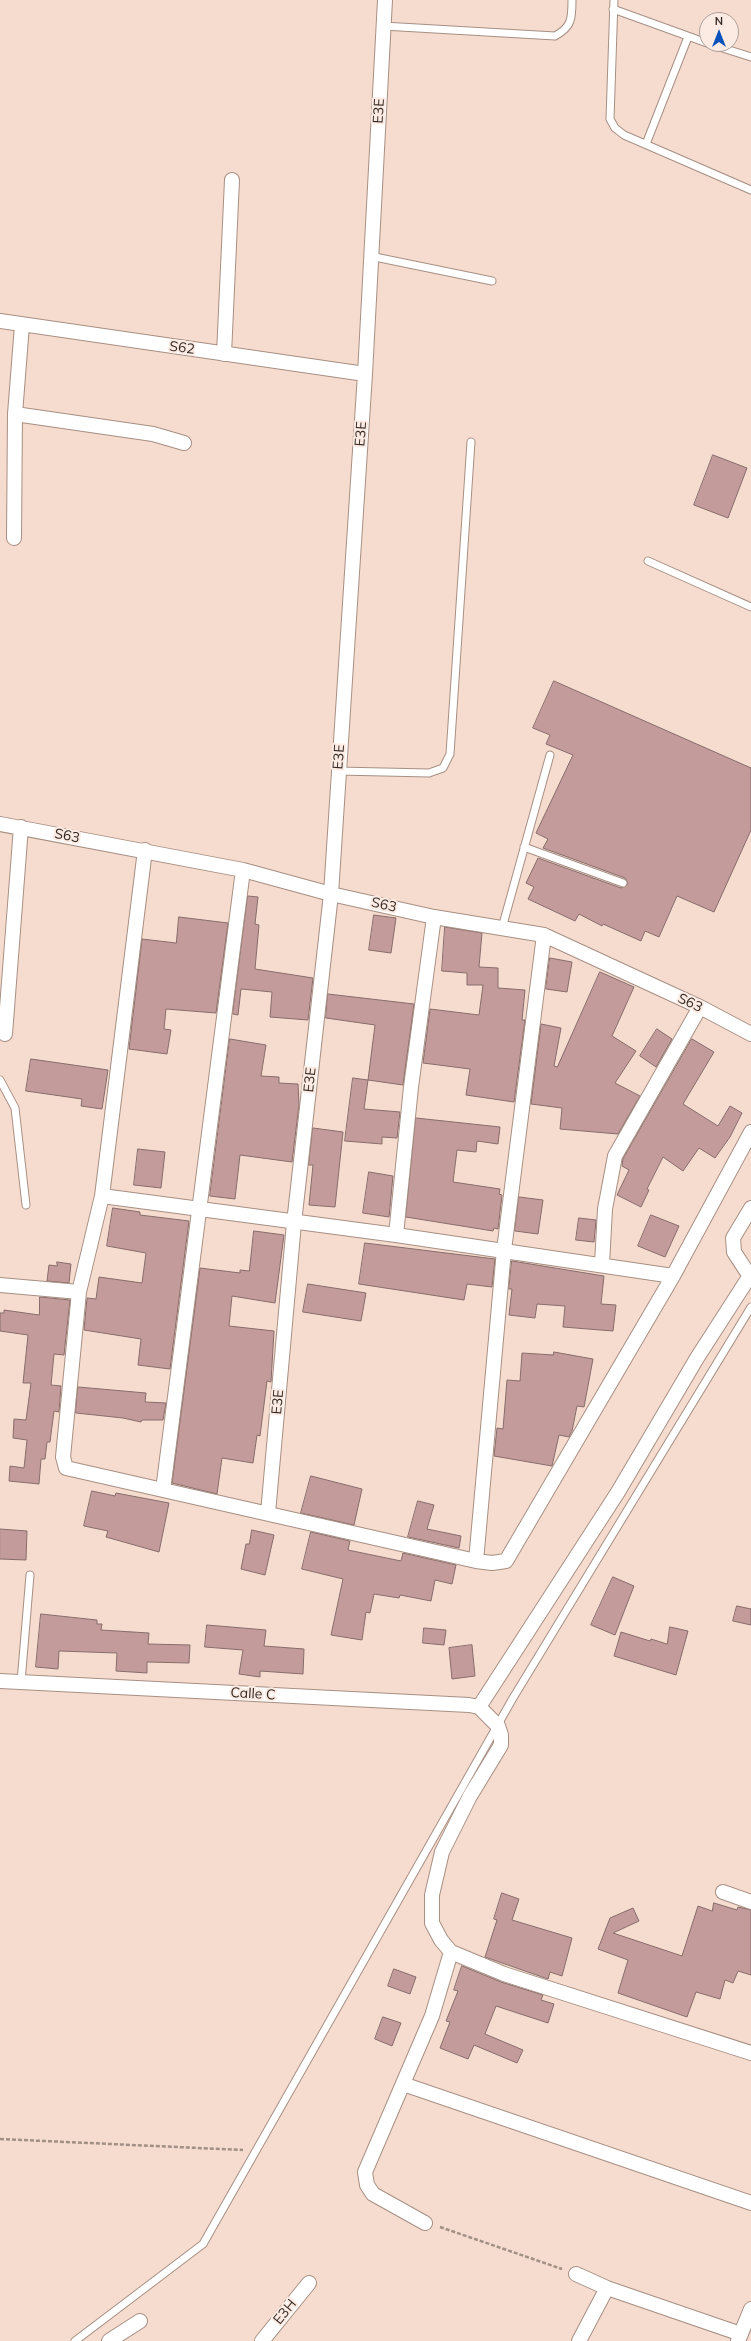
<!DOCTYPE html>
<html>
<head>
<meta charset="utf-8">
<style>
  body { margin:0 }
  #map { position:relative; width:751px; height:2341px; overflow:hidden; background:#f6dccf; font-family:Mulish,sans-serif }
  canvas { display:block }
  .north { position:absolute; left:699px; top:12px; width:40px; height:40px; box-sizing:border-box; background:#fcebe3; border:1px solid #ac9d97; border-radius:50%; rotate:0deg; font-size:11px; font-weight:700; line-height:16px; text-align:center; color:#332924 }
  .north::after { content:''; display:block; margin:auto; width:14px; height:18px; background:#0a52bc; clip-path:polygon(50% 0,100% 100%,50% 72%,0 100%) }
</style>
</head>
<body>
<div id="map">
<canvas width="751" height="2341"></canvas>
<div class="north">N</div>
</div>
<script>
const c = document.querySelector('canvas').getContext('2d');
c.lineJoin = 'round';
function paint(path, color) { c.fillStyle = color; c.fill(path, 'evenodd'); }
function strokePath(path, color, width, dash) { c.strokeStyle = color; c.lineWidth = width; c.lineCap = dash ? 'butt' : 'round'; c.setLineDash(dash || []); c.stroke(path); }
function write(font, color, halo, rows, align = 'center') {
  c.font = font + ' Mulish,sans-serif'; c.lineWidth = 4; c.setLineDash([]); c.textBaseline = 'middle'; c.strokeStyle = halo; c.fillStyle = color; for (const [text, x, y, turn = 0] of rows) {
    c.save(); c.translate(x, y); c.rotate((+turn || 0) * Math.PI / 180); c.textAlign = isNaN(turn) ? turn : align; if (halo) c.strokeText(text, 0, 0); c.fillText(text, 0, 0); c.restore();
  }
}
const building = new Path2D(`
  M713,455L747,468L728,518L694,505Z
  M554,681L751,768V830L714,912L677,896L659,937L645,931L641,941L603,924L602,926L579,914L575,921L528,899L534,887L526,883L538,858L621,888L628,884L625,878L543,848L548,839L536,833L573,755L546,744L550,735L533,728Z
  M248,896L258,897L255,924L259,925L255,969L313,978L308,1020L270,1017L272,992L241,989L238,1015L233,1014Z
  M374,915L396,918L391,953L369,950Z
  M179,917L228,923L216,1013L166,1009L164,1029L171,1030L167,1054L129,1049L142,939L176,943Z
  M445,927L482,933L479,967L498,968V988L525,990L522,1020H525L514,1102L466,1095L470,1069L423,1063L430,1009L479,1015L483,985H467V973L442,971Z
  M550,958L572,962L567,992L546,989Z
  M600,972L634,987L612,1036L636,1051L615,1083L640,1096L618,1134L560,1129L562,1108L531,1104L541,1024L561,1028L554,1066L557,1067Z
  M328,994L414,1004L403,1085L368,1080L375,1025L326,1018Z
  M657,1029L672,1039L656,1067L640,1056Z
  M230,1039L266,1045L261,1076L279,1077V1083L298,1084L299,1105L292,1162L240,1155L235,1199L210,1196Z
  M692,1039L714,1052L683,1104L718,1126L730,1106L742,1113L730,1137L715,1158L699,1148L683,1171L663,1157L647,1189L649,1190L641,1207L617,1195L629,1170L622,1166L623,1159Z
  M31,1059L108,1070L102,1109L81,1106L82,1099L26,1091Z
  M353,1078L368,1080L364,1109L400,1112L397,1138L382,1137V1144L345,1141Z
  M416,1118L500,1127L498,1144L477,1141L476,1152L457,1150L453,1182L500,1189L499,1194L502,1195L498,1229L494,1228L493,1231L406,1217Z
  M313,1128L343,1132L335,1207L309,1205L313,1165H309Z
  M138,1149L165,1152L161,1188L134,1185Z
  M369,1172L393,1176L389,1217L363,1213Z
  M519,1197L543,1200L538,1234L515,1231Z
  M113,1208L140,1212V1215L189,1221L170,1369L138,1365L141,1339L84,1330L87,1298L96,1299L99,1277L142,1283L146,1253L107,1246Z
  M651,1215L679,1226L665,1257L638,1246Z
  M579,1218L596,1220L594,1242L576,1240Z
  M254,1231L284,1235L275,1303L232,1296L229,1326L274,1331L271,1382L267,1381L260,1436L257,1435L253,1463L222,1458L217,1494L172,1483L200,1268L240,1273V1270L249,1271Z
  M365,1243L495,1259L492,1287L467,1284L464,1300L359,1284Z
  M512,1261L604,1276L601,1304L616,1305L613,1331L563,1327L565,1306L537,1304L535,1318L509,1315L512,1289H509Z
  M57,1262L71,1264L69,1283L47,1281L49,1265L57,1266Z
  M308,1284L366,1293L361,1321L303,1312Z
  M40,1297L70,1300L64,1355L54,1354L51,1385L61,1386L59,1412L54,1411L50,1442H47L45,1459H41L39,1484L9,1481L10,1466L24,1468L27,1440L13,1438L14,1419L26,1420L31,1383H23L28,1335L0,1331V1313H4V1310L39,1315Z
  M554,1352L593,1359L584,1407L577,1406L572,1431L569,1437L559,1435L552,1466L494,1456L497,1428L503,1429L507,1380L520,1381L522,1353L553,1355Z
  M78,1387L146,1393L145,1402L166,1403L163,1420H142L141,1422L123,1418L76,1413Z
  M311,1476L362,1489L354,1525L301,1513Z
  M92,1491L115,1496L116,1493L169,1503L159,1552L106,1537L108,1531L84,1526Z
  M418,1501L434,1505L427,1529L461,1536L459,1548L408,1537Z
  M0,1529L27,1531L26,1560L0,1559Z
  M252,1530L274,1535L265,1575L241,1569L246,1544H249Z
  M311,1532L350,1541L348,1550L401,1561L403,1553L456,1565L452,1584L435,1580L431,1601L400,1595L399,1598L374,1594L370,1613L366,1612L362,1640L331,1635L343,1579L302,1569Z
  M613,1577L634,1586L615,1635L591,1625Z
  M737,1606L751,1609V1625L733,1621Z
  M41,1614L97,1620V1624H102L101,1630L149,1633L148,1644L190,1645L189,1663L147,1662V1673L116,1671L117,1653L59,1651L58,1669L36,1667Z
  M207,1625L266,1630L264,1646L304,1649L303,1674L260,1671V1677L239,1674L243,1650L205,1647Z
  M670,1627L688,1631L676,1675L614,1656L621,1632L650,1641L651,1639L667,1644Z
  M424,1628L446,1630L444,1645L423,1643Z
  M472,1645L475,1676L452,1679L449,1648Z
  M502,1893L519,1899L512,1920L572,1938L562,1976L550,1972L548,1979L485,1957L497,1920L494,1919Z
  M714,1903L737,1910L738,1907L751,1910V1975L738,1971L733,1983L725,1980L720,1999L696,1992L687,2017L618,1993L628,1960L598,1949L610,1918L633,1908L639,1921L613,1933L682,1956L698,1906L712,1911Z
  M462,1966L501,1982L543,1995L541,2000L554,2004L548,2023L496,2006L485,2034L523,2050L517,2063L474,2045L468,2059L440,2048L450,2022L446,2021L458,1991L454,1990Z
  M394,1969L416,1977L410,1994L388,1986Z
  M383,2017L401,2023L392,2046L375,2039Z`);
const path = new Path2D(`
  M0,2139L243,2150
  M440,2227L562,2269`);
const lane = new Path2D(`
  M614,0L610,119L615,128L624,135L751,190
  M613,9L707,43
  M383,26L555,36C572,27 572,18 572,0
  M710,44L751,57
  M646,144L688,37
  M370,256L492,281
  M648,561L751,607
  M338,771L429,773L443,768L450,754L471,442
  M524,847L623,883
  M502,928L550,755
  M0,1080L15,1108L26,1205
  M21,1682L30,1575
  M75,2341L203,2244L513,1698L751,1307`);
const street = new Path2D(`
  M0,321L365,374
  M224,354L232,180
  M15,414L153,434L184,443
  M14,538L15,414L22,325
  M0,824L243,870L331,894L434,917L544,935L700,1007L751,1034
  M145,850L102,1196L79,1292L63,1457L66,1468L476,1561L492,1563L506,1561L673,1276L751,1132
  M5,1034L21,827
  M102,1196L396,1235L673,1276
  M751,1208L733,1238L734,1252L751,1278
  M396,1235L411,1087L434,917
  M602,1264L605,1209L615,1156L700,1007
  M0,1285L79,1292
  M163,1490L243,870
  M268,1513L294,1223L331,894L365,374L385,0
  M476,1561L504,1250L544,935
  M0,1681L469,1705L479,1707L498,1726L501,1735V1745L470,1796L442,1852L432,1895V1923L441,1940L451,1952L504,1974L751,2053
  M479,1707L618,1492L697,1358L751,1274
  M723,1892L751,1902
  M403,2084L751,2203
  M425,2223L373,2194L367,2185L365,2172L432,2016L451,1952
  M576,2274L607,2288L741,2334
  M109,2341L140,2321
  M262,2341L309,2283
  M579,2341L607,2288
  M738,2341L751,2309`);
const streetNames = [
  ["E3E",379,111,-87],
  ["S62",182,348,8],
  ["E3E",361,434,-86],
  ["E3E",339,757,-86],
  ["S63",67,836,11],
  ["S63",384,905,13],
  ["S63",690,1003,25],
  ["E3E",310,1080,-84],
  ["E3E",278,1402,-85],
  ["Calle C",253,1694,3],
  ["E3H",285,2312,-51]
];
paint(building, '#c39b9b');
strokePath(building, '#876c6c', 1);
strokePath(lane, '#a78f83', 9);
strokePath(street, '#a78f83', 16);
strokePath(path, '#a28f85', 2.5, [4, 2]);
strokePath(lane, '#fff', 7);
strokePath(street, '#fff', 14);
write('14px', '#332924', '#fcebe3', streetNames);
</script>
</body>
</html>
